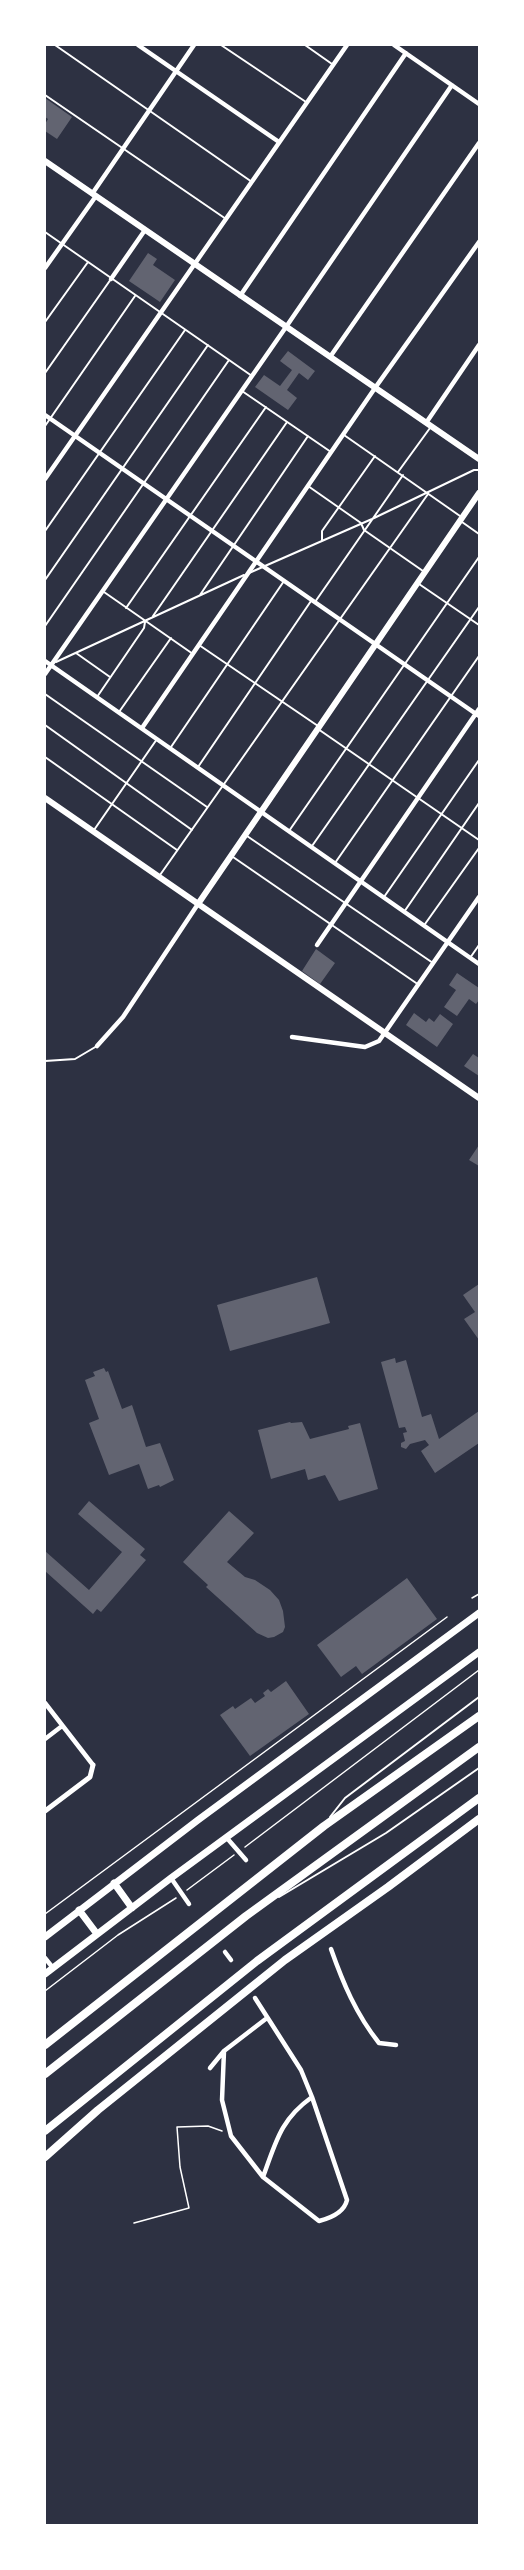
<!DOCTYPE html>
<html>
<head>
<meta charset="utf-8">
<style>
  body { margin:0 }
  #map { position:relative; width:524px; height:2570px; overflow:hidden; background:#2d3142; font-family:Lora,serif }
  canvas { display:block }
  .frame { position:absolute; inset:0; border:46px solid #fff; pointer-events:none }
</style>
</head>
<body>
<div id="map">
<canvas width="524" height="2570"></canvas>
<div class="frame"></div>
</div>
<script>
const c = document.querySelector('canvas').getContext('2d');
c.lineJoin = 'round';
function paint(path, color) { c.fillStyle = color; c.fill(path, 'evenodd'); }
function strokePath(path, color, width, dash) { c.strokeStyle = color; c.lineWidth = width; c.lineCap = dash ? 'butt' : 'round'; c.setLineDash(dash || []); c.stroke(path); }
const building = new Path2D(`
  M45,98L72,117L57,139L45,131V124L48,119L45,117Z
  M148,253L157,259L153,265L175,280L160,302L129,281Z
  M288,351L315,371L308,380L299,373L287,390L297,398L288,410L255,387L264,375L280,386L292,370L280,361Z
  M316,949L335,963L320,984L302,971Z
  M457,973L479,988V1000L476,1004L469,999L457,1016L444,1007L456,990L449,985Z
  M414,1013L426,1022L429,1018L434,1022L440,1014L453,1024L437,1047L406,1025Z
  M473,1054L479,1058V1076L464,1066Z
  M479,1145V1166L469,1160Z
  M317,1277L330,1323L230,1351L217,1305Z
  M479,1284V1340L464,1319L475,1312L463,1295Z
  M395,1358L396,1363L406,1360L422,1417L431,1414L439,1439L479,1411V1443L435,1473L421,1451L429,1445L425,1440L410,1444L406,1449L401,1447V1443L405,1441L403,1433L407,1432L405,1427L399,1428L381,1362Z
  M104,1368L106,1372L108,1371L122,1409L132,1405L146,1447L160,1443L174,1480L160,1487L159,1485L148,1489L139,1464L109,1475L89,1423L99,1419L85,1380L95,1376L93,1372Z
  M290,1422L291,1423L302,1422L310,1439L349,1429L348,1426L360,1423L378,1489L339,1501L325,1475L308,1480L305,1469L271,1479L258,1430Z
  M89,1501L145,1549L140,1555L146,1560L101,1612L97,1609L93,1614L45,1571V1551L89,1590L122,1552L78,1514Z
  M229,1511L254,1533L227,1562L245,1577L255,1580L270,1590L279,1600L283,1611L285,1627L283,1632L274,1637L268,1638L257,1633L206,1587L208,1585L183,1562Z
  M407,1578L437,1619L362,1674L356,1666L341,1677L317,1645Z
  M286,1681L309,1714L250,1756L220,1715L233,1706L235,1709L251,1698L255,1703L265,1696L263,1693L268,1689L271,1692Z`);
const path = new Path2D(`
  M472,1598L479,1594
  M245,1847L479,1670
  M187,1890L234,1855
  M45,1914L447,1617
  M45,1991L118,1935L176,1898
  M134,2223L189,2208L180,2167L177,2127L208,2126L222,2131`);
const service = new Path2D(`
  M55,45L252,182
  M221,45L306,102
  M305,45L332,64
  M45,95L226,219
  M45,232L252,376
  M45,322L88,262
  M45,373L111,279
  M242,391L331,452
  M45,426L135,296
  M344,435L460,516
  M398,472L430,428
  M308,486L361,523L364,530L423,571
  M462,522L479,534
  M45,531L185,330
  M322,541V531L375,456
  M249,573L372,519L474,470H479
  M45,580L208,345
  M419,584L479,625
  M104,592L193,654
  M200,595L308,436
  M315,602L403,475
  M126,608L266,407
  M153,616L287,422
  M45,626L229,360
  M199,645L318,726
  M76,653L110,677
  M56,662L244,575
  M45,694L207,807
  M97,697L144,628L145,622
  M119,712L171,638
  M45,725L192,830
  M318,729L479,840
  M171,747L284,581
  M45,757L177,850
  M198,767L311,601
  M94,830L157,739
  M289,831L479,557
  M247,836L433,963
  M312,846L479,607
  M233,857L419,985
  M335,863L479,656
  M160,875L428,494
  M384,897L479,760
  M404,912L479,803
  M425,924L479,848
  M470,958L479,945
  M45,1061L75,1059L97,1046
  M330,1817L345,1798L479,1697
  M279,1897L386,1833L479,1768`);
const minor = new Path2D(`
  M138,45L279,142
  M394,45L479,104
  M92,194L194,45
  M45,268L96,196
  M111,279L145,230
  M240,296L406,53
  M330,357L479,143
  M45,415L479,716
  M426,423L479,345
  M45,479L347,45
  M45,661L479,964
  M45,674L286,327L452,85
  M142,728L375,388L479,242
  M317,945L479,709
  M292,1037L365,1047L379,1041L479,897
  M97,1046L123,1017L198,904
  M45,1703L93,1765
  M45,1739L62,1726
  M226,1837L246,1860
  M171,1878L189,1904
  M331,1949C343,1983 356,2014 379,2043L396,2045
  M225,1952L231,1960
  M45,1958L53,1968
  M224,2051L222,2100L231,2136L263,2177C276,2142 280,2120 312,2097L301,2070L255,1998
  M210,2068L224,2051L267,2018
  M263,2177L319,2221C331,2218 344,2213 347,2200L312,2097`);
const tertiary = new Path2D(`
  M45,1811L90,1777L93,1765`);
const secondary = new Path2D(`
  M45,161L479,459
  M45,798L479,1098
  M198,904L479,493`);
const primary = new Path2D(`
  M114,1883L132,1908
  M79,1910L97,1934
  M45,1937L198,1820L479,1613
  M45,1974L171,1878L479,1652`);
const trunk = new Path2D(`
  M45,2131L257,1961L479,1798
  M45,2157L98,2110L285,1960L388,1887L479,1819`);
const motorway = new Path2D(`
  M45,2045L324,1826L479,1716
  M45,2074L246,1916L479,1747`);
paint(building, '#626471');
strokePath(path, '#fff', 1.5);
strokePath(service, '#fff', 2);
strokePath(minor, '#fff', 4.5);
strokePath(tertiary, '#fff', 5);
strokePath(secondary, '#fff', 6);
strokePath(primary, '#fff', 7);
strokePath(trunk, '#fff', 8);
strokePath(motorway, '#fff', 8);
</script>
</body>
</html>
